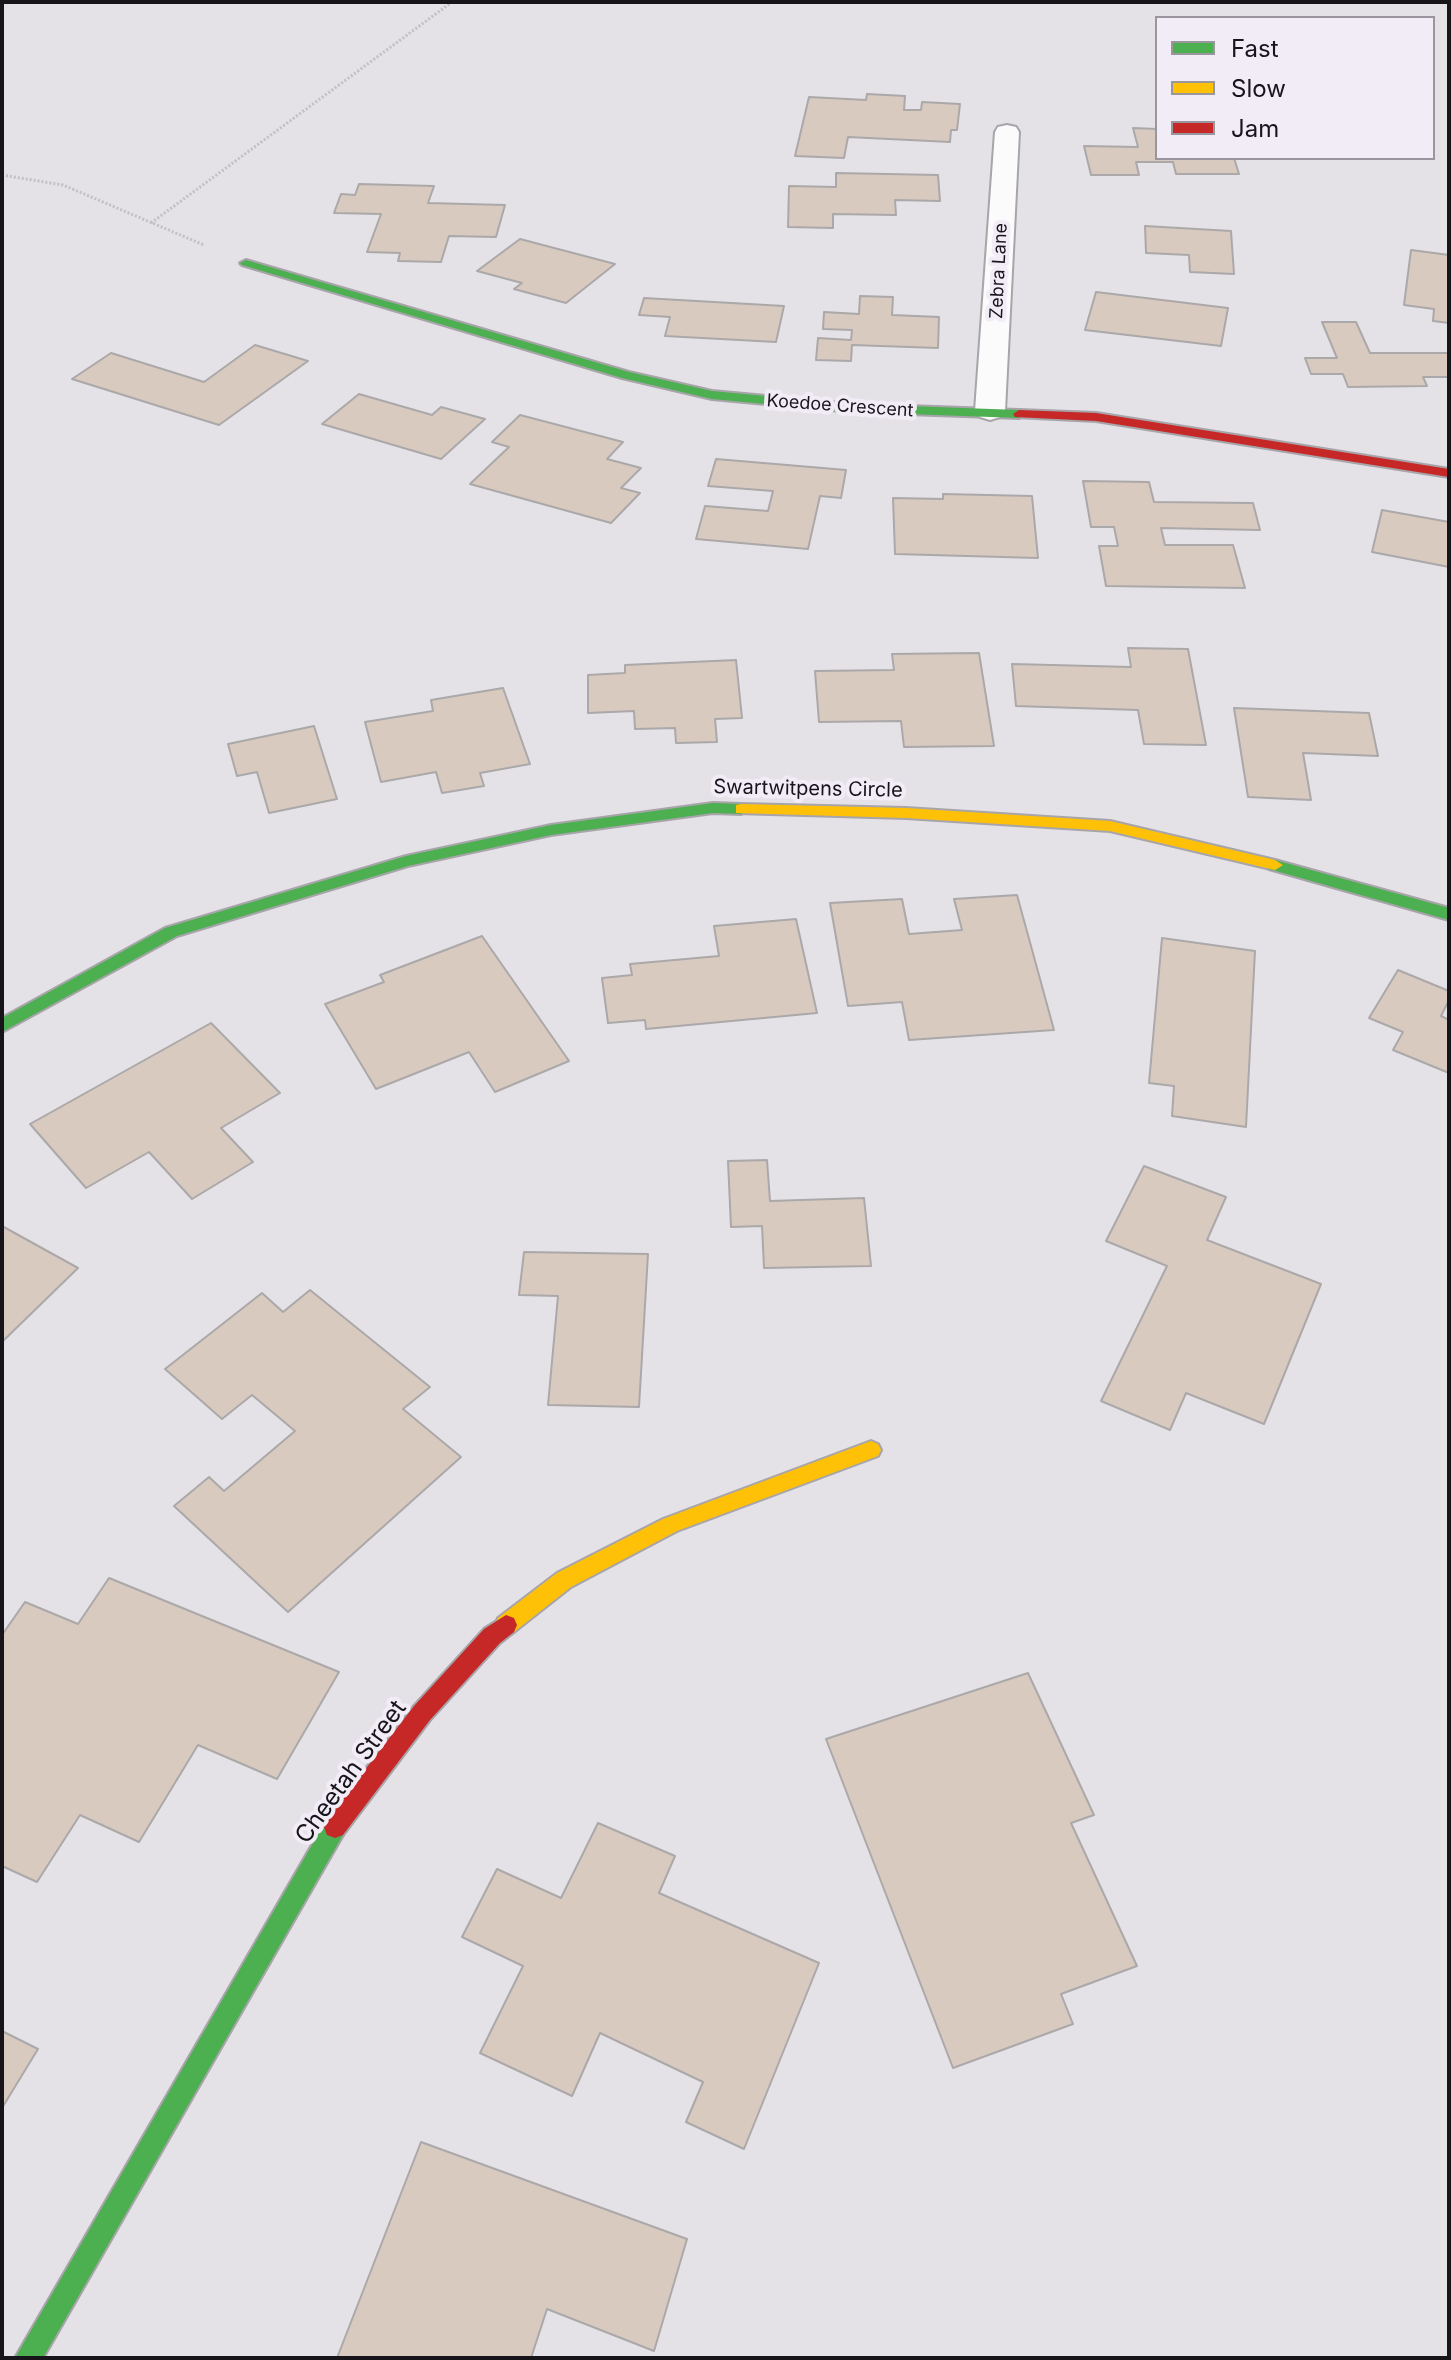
<!DOCTYPE html>
<html>
<head>
<meta charset="utf-8">
<style>
  body { margin:0 }
  #map { position:relative; width:1451px; height:2360px; overflow:hidden; background:#e5e2e7; font-family:Inter,sans-serif }
  canvas { display:block }
  .frame { position:absolute; inset:0; border:4px solid #171519; pointer-events:none }
  .legend { position:absolute; left:1155px; top:16px; width:280px; height:144px; box-sizing:border-box; background:#f2ecf7; border:2px solid #9a969e; margin:0; padding:10px 14px; list-style:none; font-size:24px; color:#171519 }
  .legend li { display:flex; align-items:center; gap:16px; height:40px }
  .legend b { width:40px; border:2px solid #9a969e }
</style>
</head>
<body>
<div id="map">
<canvas width="1451" height="2360"></canvas>
<div class="frame"></div>
<ul class="legend">
<li><b style="height:10px;background:#4caf50"></b>Fast</li>
<li><b style="height:10px;background:#ffc107"></b>Slow</li>
<li><b style="height:10px;background:#c62828"></b>Jam</li>
</ul>
</div>
<script>
const c = document.querySelector('canvas').getContext('2d');
c.lineJoin = 'round';
function paint(path, color) { c.fillStyle = color; c.fill(path, 'evenodd'); }
function strokePath(path, color, width, dash) { c.strokeStyle = color; c.lineWidth = width; c.lineCap = dash ? 'butt' : 'round'; c.setLineDash(dash || []); c.stroke(path); }
function write(font, color, halo, rows, align = 'center') {
  c.font = font + ' Inter,sans-serif'; c.lineWidth = 8; c.setLineDash([]); c.textBaseline = 'middle'; c.strokeStyle = halo; c.fillStyle = color; for (const [text, x, y, turn = 0] of rows) {
    c.save(); c.translate(x, y); c.rotate((+turn || 0) * Math.PI / 180); c.textAlign = isNaN(turn) ? turn : align; if (halo) c.strokeText(text, 0, 0); c.fillText(text, 0, 0); c.restore();
  }
}
const building = new Path2D(`
  M867,94L905,96L904,110H921L922,102L960,104L957,130H951L950,142L848,137L844,158L795,156L809,97L866,100Z
  M1133,128L1157,129V158H1234L1239,174H1176L1173,162H1136L1139,175H1091L1084,146L1138,147Z
  M836,173L938,175L940,201L895,200L896,215L833,214V228L788,227L789,186L836,187Z
  M359,184L434,186L428,203L505,205L496,237L449,236L441,262L398,261L400,253L367,252L381,214L334,213L341,194L355,195Z
  M1145,226L1231,231L1234,274L1190,272L1189,255L1146,253Z
  M520,239L615,264L566,303L514,289L522,283L477,271Z
  M1411,250L1449,255V323L1433,321L1434,309L1404,305Z
  M1096,292L1228,308L1221,346L1085,330Z
  M860,296L893,297L892,315L939,317L938,348L852,345L851,361L816,360L818,338L851,340L852,330L823,329L824,312L859,314Z
  M644,298L784,306L776,342L665,336L670,317L639,315Z
  M1322,322H1356L1370,353H1448L1449,377H1423L1427,386L1348,387L1343,374H1311L1305,358H1337Z
  M255,345L308,361L219,425L72,379L111,353L204,382Z
  M359,394L432,415L441,407L485,419L441,459L322,424Z
  M520,415L623,442L607,459L641,468L621,488L640,493L611,523L470,484L509,447L492,442Z
  M716,459L846,470L841,498L820,496L808,549L696,539L705,506L768,511L773,491L708,486Z
  M1083,481L1149,482L1154,502L1253,503L1260,530L1161,528L1165,545H1233L1245,588L1106,586L1099,546H1118L1114,527H1091Z
  M943,494L1032,496L1038,558L895,554L893,498L943,499Z
  M1382,510L1449,522V567L1372,552Z
  M1128,648L1188,649L1206,745L1144,744L1138,710L1016,706L1012,664L1131,667Z
  M979,653L994,746L904,747L901,721L819,722L815,671L894,670L892,654Z
  M736,660L742,718L715,719L717,742L676,743L675,728L635,729L634,711L588,713V675L625,673V665Z
  M503,688L530,764L480,773L484,786L442,793L436,772L381,782L365,722L433,711L431,700Z
  M1234,708L1369,713L1378,756L1303,753L1311,800L1248,797Z
  M314,726L337,799L269,813L257,772L237,776L228,744Z
  M1017,895L1054,1030L909,1040L902,1002L848,1006L830,903L902,899L909,934L962,930L954,899Z
  M796,919L817,1013L646,1029L645,1020L608,1023L602,978L632,975L630,964L719,956L714,926Z
  M482,936L569,1061L495,1092L469,1052L376,1089L325,1004L384,982L380,975Z
  M1162,938L1255,951L1246,1127L1172,1116L1174,1086L1149,1083Z
  M1398,970L1449,991V1000L1441,1016L1449,1020V1073L1393,1050L1403,1032L1369,1018Z
  M211,1023L280,1093L221,1128L253,1162L192,1199L149,1152L86,1188L30,1124Z
  M767,1160L770,1201L864,1198L871,1266L764,1268L762,1226L731,1227L728,1161Z
  M1144,1166L1226,1197L1207,1240L1321,1284L1264,1424L1186,1393L1170,1430L1101,1401L1167,1266L1106,1241Z
  M2,1226L78,1268L2,1342Z
  M524,1252L648,1254L639,1407L548,1405L558,1296L519,1295Z
  M310,1290L430,1387L403,1409L461,1457L288,1612L174,1506L209,1477L224,1491L295,1431L252,1395L222,1419L165,1369L262,1293L283,1312Z
  M109,1578L339,1672L277,1779L198,1745L139,1842L80,1815L37,1882L2,1866V1635L25,1602L78,1624Z
  M1028,1673L1094,1815L1071,1823L1137,1966L1061,1994L1073,2024L953,2068L826,1739Z
  M598,1823L675,1856L659,1893L819,1963L744,2149L686,2122L703,2082L600,2033L572,2096L480,2053L523,1966L462,1937L497,1869L561,1898Z
  M2,2031L38,2049L2,2108Z
  M421,2142L687,2239L654,2351L547,2309L531,2358H337Z`);
const path = new Path2D(`
  M2,175L63,185L204,245
  M151,223L452,2`);
const street = new Path2D(`
  M1007,125L1016,127L1019,132L1005,411L1000,417L990,420L980,417L975,411L995,132L998,127Z`);
const fast = new Path2D(`
  M246,260L629,372L712,391L852,404L1019,410L1025,414L1019,418L852,412L712,399L622,378L242,265L240,263Z
  M713,803L741,804L749,809L741,814L713,813L551,835L408,866L177,936L2,1032V1018L165,928L406,856L551,825Z
  M1275,860L1449,908V920L1269,869L1267,865Z
  M335,1816L343,1819L346,1827L343,1835L43,2358H15L327,1819Z`);
const slow = new Path2D(`
  M741,804L906,808L1110,821L1275,860L1283,865L1275,870L1110,831L906,818L736,813V805Z
  M871,1441L878,1444L881,1450L878,1456L677,1531L571,1587L514,1632L506,1635L498,1632L495,1625L498,1618L557,1573L663,1519Z`);
const jam = new Path2D(`
  M1019,410L1096,413L1449,469V477L1096,421L1015,417L1013,414Z
  M506,1615L514,1618L517,1625L514,1632L500,1643L430,1720L343,1835L335,1838L327,1835L324,1827L327,1819L414,1706L484,1629Z`);
const farStreetnames = [
  ["Zebra Lane",999,271,-87],
  ["Koedoe Crescent",840,406,4]
];
const streetNames = [
  ["Swartwitpens Circle",808,789,1]
];
const nearStreetnames = [
  ["Cheetah Street",351,1772,-54]
];
paint(building, '#d9cac0');
strokePath(building, '#aba8a9', 2);
strokePath(street, '#a7a5a9', 4);
strokePath(fast, '#a7a5a9', 4);
strokePath(slow, '#a7a5a9', 4);
strokePath(jam, '#a7a5a9', 4);
strokePath(path, '#c1c0c3', 3, [2, 2]);
paint(street, '#fbfbfb');
paint(fast, '#4caf50');
paint(slow, '#ffc107');
paint(jam, '#c62828');
write('18px', '#171519', '#f2ecf7', farStreetnames);
write('20px', '#171519', '#f2ecf7', streetNames);
write('24px', '#171519', '#f2ecf7', nearStreetnames);
</script>
</body>
</html>
